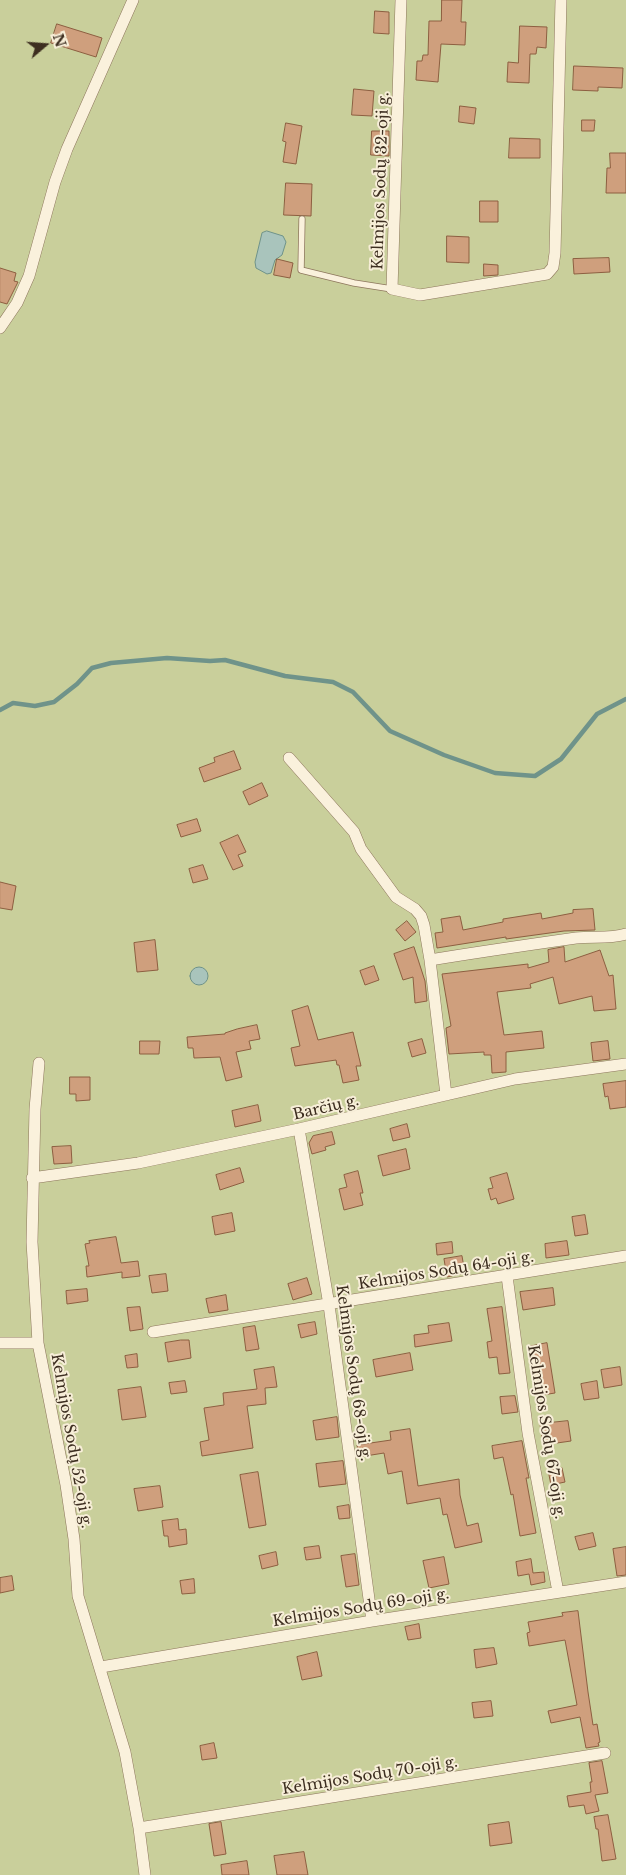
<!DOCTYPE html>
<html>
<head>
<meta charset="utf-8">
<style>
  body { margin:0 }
  #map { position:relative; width:626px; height:1875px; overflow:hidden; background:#f0e4c8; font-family:"Libre Baskerville",serif }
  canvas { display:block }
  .north { position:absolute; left:20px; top:20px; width:50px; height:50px; -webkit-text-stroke:4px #f7eed8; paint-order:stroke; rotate:72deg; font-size:14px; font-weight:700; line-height:20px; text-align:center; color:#3d2e20 }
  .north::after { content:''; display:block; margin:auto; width:18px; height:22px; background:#3d2e20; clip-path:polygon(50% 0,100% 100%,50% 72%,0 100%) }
</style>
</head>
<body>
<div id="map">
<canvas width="626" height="1875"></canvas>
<div class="north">N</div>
</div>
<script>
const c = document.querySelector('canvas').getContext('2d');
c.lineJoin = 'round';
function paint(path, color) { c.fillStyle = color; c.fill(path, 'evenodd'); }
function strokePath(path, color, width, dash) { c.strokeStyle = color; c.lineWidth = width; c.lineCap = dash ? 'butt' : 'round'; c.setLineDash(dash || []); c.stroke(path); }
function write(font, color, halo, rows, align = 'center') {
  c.font = font + ' "Libre Baskerville",serif'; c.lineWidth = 4; c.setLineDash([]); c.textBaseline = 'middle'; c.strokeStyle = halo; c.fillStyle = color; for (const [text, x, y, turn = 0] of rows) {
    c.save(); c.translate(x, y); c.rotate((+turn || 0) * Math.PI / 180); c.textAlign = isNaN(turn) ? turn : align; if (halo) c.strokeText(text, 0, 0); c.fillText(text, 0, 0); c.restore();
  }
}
const green = new Path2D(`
  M0,0H626V1875H0Z`);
const water = new Path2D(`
  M267,231L283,236L286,242L282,255L275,260L271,273L267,274L256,268L255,262L262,233Z
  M190 976a9 9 0 1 1 18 0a9 9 0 1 1-18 0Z`);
const stream = new Path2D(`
  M0,710L13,703L35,706L54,702L77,684L92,668L111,663L167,658L210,661L225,660L285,676L333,682L353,692L390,731L444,755L495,773L535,776L561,759L597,714L626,699`);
const building = new Path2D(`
  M442,0H462L461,22H466L465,45L441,44L438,82L416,80L417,61H422L423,55H428L429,21H441Z
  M375,11L389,12V34L374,33Z
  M57,24L102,38L96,57L51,43Z
  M520,26L547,27L546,48L537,47L536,54H530L529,83L507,82L508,62L518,63Z
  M574,66L623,68L622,88L598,87V91L573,90Z
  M354,89L374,91L372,116L352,115Z
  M460,106L476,108L474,124L459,122Z
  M582,120H595L594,131H582Z
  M286,123L302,126L296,164L283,162L286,142L283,141Z
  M372,131H389V156L371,155Z
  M510,138L540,139V158H509Z
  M610,153H626V193H606L607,168H610Z
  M286,183L312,184L311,216L284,215Z
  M480,201H498V222H480Z
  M447,236L469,237V263L447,262Z
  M609,258L610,272L574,274L573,259Z
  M277,259L293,263L290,278L274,275Z
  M484,264L498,265V275L484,276Z
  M0,268L16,273L14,281L18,282L7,304L0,302Z
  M234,751L241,769L204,782L199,768L215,762L214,758Z
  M262,783L268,796L249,805L243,792Z
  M197,819L201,831L181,837L177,825Z
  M238,835L246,852L238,855L243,866L233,870L220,843Z
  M203,865L208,879L193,883L189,869Z
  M0,882L16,886L12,910L0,908Z
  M593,909L595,930L564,931L506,939V937L437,948L435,933L443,932L441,919L460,916L463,930L503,922V919L541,913L542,919L573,913V910Z
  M407,921L416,932L405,941L396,930Z
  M155,940L158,970L137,972L134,943Z
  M414,947L425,981L427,1001L415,1003L413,977L403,980L394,954Z
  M564,947L565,962L600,950L609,976L613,975L616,1009L594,1011L592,996L559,1004L553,977L530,984L531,988L497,992L504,1035L542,1031L544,1048L506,1052V1072L492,1073L491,1055H484V1052L449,1054L446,1028L451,1026L442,974L528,964V968L549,962L548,950Z
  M374,966L379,980L365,985L360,971Z
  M308,1006L318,1040L353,1032L361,1066H356L359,1080L343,1083L339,1065H337L336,1060L295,1066L291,1048L300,1046L292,1011Z
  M257,1025L260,1039L249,1041L251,1049L236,1052L242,1077L226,1081L220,1057L194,1058L193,1048H188L187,1037L225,1034V1033L237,1029Z
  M422,1039L426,1053L412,1057L408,1043Z
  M140,1041H160L159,1054H140Z
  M608,1041L610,1059L593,1061L591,1043Z
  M70,1077H90V1100L76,1101V1094H70Z
  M626,1081V1107L610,1109L608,1096L605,1097L603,1084Z
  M258,1105L261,1121L235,1127L232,1111Z
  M407,1124L410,1137L393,1141L390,1129Z
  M332,1132L335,1144L325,1147L326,1150L312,1154L309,1143L313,1136Z
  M71,1146L72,1163L54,1164L52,1147Z
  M406,1149L410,1169L383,1176L378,1156Z
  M240,1168L244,1182L220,1190L216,1175Z
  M358,1171L363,1193H360L363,1205L344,1210L339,1189L347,1187L344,1175Z
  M507,1173L514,1199L498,1204L496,1198L491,1200L488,1189L493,1188L490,1178Z
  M232,1213L235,1231L215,1235L212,1217Z
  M585,1215L588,1234L575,1236L572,1217Z
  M116,1237L121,1263L138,1261L140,1276L122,1278V1272L87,1277L86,1266H89L85,1244L90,1243L89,1241Z
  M567,1241L569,1255L546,1258L545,1244Z
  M452,1242L453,1253L437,1255L436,1244Z
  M462,1256L465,1273L447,1277L444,1259Z
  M166,1274L168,1291L152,1293L149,1276Z
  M307,1278L312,1294L293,1300L288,1284Z
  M553,1288L555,1305L523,1310L520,1292Z
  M87,1289L88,1301L67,1304L66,1291Z
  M226,1295L228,1310L209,1313L206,1299Z
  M140,1307L143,1329L130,1331L127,1308Z
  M502,1307L510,1373L499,1374L497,1357L489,1358L487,1342L492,1341L487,1309Z
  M315,1322L317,1334L301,1338L298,1325Z
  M449,1323L452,1341L415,1347L414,1335L429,1333L428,1326Z
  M255,1326L259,1349L246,1351L243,1328Z
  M181,1340H189L191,1358L168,1362L165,1343Z
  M547,1343L555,1393L536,1396L535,1379L528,1347Z
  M410,1353L413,1370L376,1377L373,1360Z
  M137,1354L138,1367L127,1368L125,1356Z
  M274,1367L277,1387L265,1388L266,1404L247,1406L253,1448L202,1456L200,1442L209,1440L204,1408L224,1405L223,1393L257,1389L254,1370Z
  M620,1367L622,1385L604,1388L601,1370Z
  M185,1381L187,1392L171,1394L169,1383Z
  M597,1381L599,1398L584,1400L581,1384Z
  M141,1387L146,1417L122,1420L118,1390Z
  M515,1396L518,1412L502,1414L500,1397Z
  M337,1417L339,1437L316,1440L313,1421Z
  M568,1421L571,1441L543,1445L540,1424Z
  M410,1429L418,1486L459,1479L460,1495L467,1526L478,1523L482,1542L455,1548L447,1514L443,1515L440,1498L407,1504L402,1471L388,1474L384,1453L359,1457L357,1445L391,1440L390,1432Z
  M522,1441L529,1478H526L536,1533L520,1536L513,1494L511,1495L503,1457L494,1459L492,1446Z
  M343,1461L346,1484L319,1487L316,1464Z
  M562,1468L565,1482L551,1485L548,1470Z
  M258,1472L266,1525L249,1528L240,1475Z
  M160,1486L163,1507L138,1511L134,1489Z
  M349,1505L350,1518L339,1519L337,1507Z
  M178,1519L179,1530L186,1529L187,1544L169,1547L168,1536H164L162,1521Z
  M593,1533L596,1546L579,1550L575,1537Z
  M319,1546L321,1558L306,1560L304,1548Z
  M626,1547V1575L617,1576L613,1549Z
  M276,1552L278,1565L262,1569L259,1556Z
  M355,1554L359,1585L346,1587L341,1556Z
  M444,1557L449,1584L429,1588L423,1561Z
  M531,1559L533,1573L544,1572L545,1582L531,1585L529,1574L518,1576L516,1562Z
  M12,1576L14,1590L0,1593V1578Z
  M194,1579L195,1593L182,1594L180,1581Z
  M578,1611L588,1692L593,1725L597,1724L600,1742L598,1743L599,1746L586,1748L580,1717L551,1723L548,1711L577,1705L565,1640L529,1646L527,1633L530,1632L528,1622L563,1616L562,1613Z
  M419,1624L421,1638L408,1640L405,1627Z
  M494,1648L497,1664L476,1668L474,1650Z
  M317,1652L322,1676L302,1680L297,1657Z
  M491,1701L493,1716L474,1718L472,1703Z
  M214,1743L217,1758L202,1760L200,1746Z
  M602,1761L608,1793L595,1795L599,1811L586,1814L584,1805L569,1807L567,1796L591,1792L590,1782H592L589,1763Z
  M608,1815L616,1859L602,1861L598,1829H596L594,1817Z
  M221,1822L226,1854L214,1856L209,1824Z
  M509,1822L512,1843L490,1846L488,1825Z
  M304,1852L308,1875H277L274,1856Z
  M247,1861L249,1875H222L221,1865Z`);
const lane = new Path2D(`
  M302,219L301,270L354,283L392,289`);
const street = new Path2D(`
  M401,0L392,289L420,295L547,274L553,267L555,253L561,0
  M0,328L17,303L29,276L55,182L67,149L133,0
  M289,758L354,832L361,849L396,897L415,909L421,916L424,925L430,960C478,952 527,945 576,938C592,936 610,939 626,934
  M430,960L446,1095
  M39,1063L35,1109L32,1242L38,1343L66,1485L74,1539L78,1596L125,1752L139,1828L145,1875
  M299,1129L329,1305L372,1621
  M32,1178L138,1163L299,1129L515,1079L626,1064
  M507,1276L528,1433L558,1592
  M153,1332L626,1256
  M0,1343H38
  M101,1667L372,1621L626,1582
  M139,1828L605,1753`);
const streetNames = [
  ["Kelmijos Sodų 32-oji g.",381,181,-88],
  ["Barčių g.",326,1108,-13],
  ["Kelmijos Sodų 64-oji g.",446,1271,-9],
  ["Kelmijos Sodų 68-oji g.",353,1373,82],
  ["Kelmijos Sodų 67-oji g.",546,1432,81],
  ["Kelmijos Sodų 52-oji g.",71,1441,80],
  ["Kelmijos Sodų 69-oji g.",361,1608,-9],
  ["Kelmijos Sodų 70-oji g.",370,1776,-9]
];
paint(green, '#c9cf9b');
paint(water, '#a9c4bc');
strokePath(water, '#6f938a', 1);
strokePath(stream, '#6f938a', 4.5);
paint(building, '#cf9f7d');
strokePath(building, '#8d5f41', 1);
strokePath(lane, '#8d765c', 7);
strokePath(street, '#8d765c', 12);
strokePath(lane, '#faf1dc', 5.5);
strokePath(street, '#faf1dc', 11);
write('15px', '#3d2e20', '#f7eed8', streetNames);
</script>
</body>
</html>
